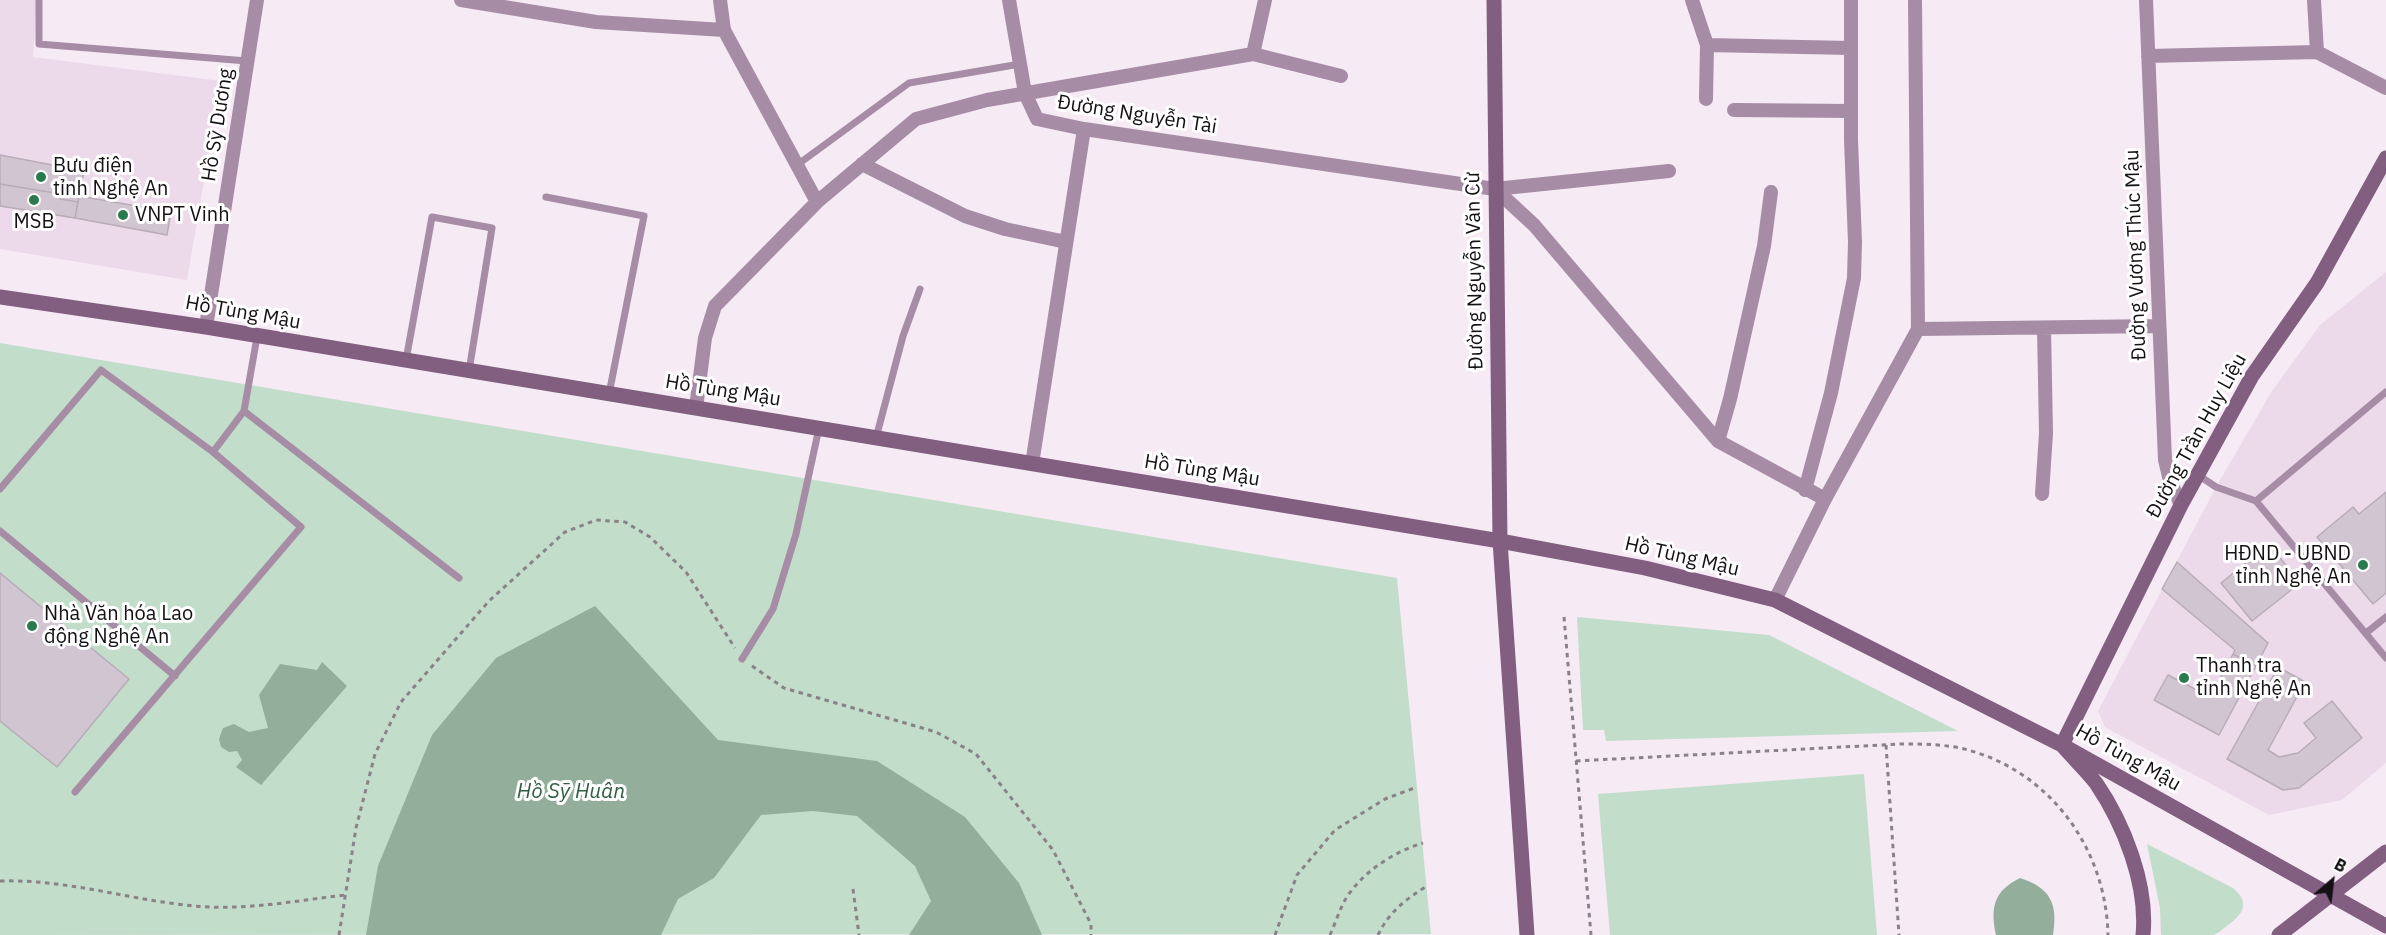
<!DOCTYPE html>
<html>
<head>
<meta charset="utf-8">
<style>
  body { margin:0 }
  #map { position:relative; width:2386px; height:935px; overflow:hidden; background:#f6eaf5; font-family:"IBM Plex Sans",sans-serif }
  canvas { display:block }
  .north { position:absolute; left:2302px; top:851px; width:60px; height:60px; -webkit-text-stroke:4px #fff; paint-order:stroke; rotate:28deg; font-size:16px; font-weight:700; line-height:24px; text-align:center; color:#141014 }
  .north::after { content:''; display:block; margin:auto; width:21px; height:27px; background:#141014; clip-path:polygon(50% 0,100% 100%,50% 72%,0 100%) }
</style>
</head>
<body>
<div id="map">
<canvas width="2386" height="935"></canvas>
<div class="north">B</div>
</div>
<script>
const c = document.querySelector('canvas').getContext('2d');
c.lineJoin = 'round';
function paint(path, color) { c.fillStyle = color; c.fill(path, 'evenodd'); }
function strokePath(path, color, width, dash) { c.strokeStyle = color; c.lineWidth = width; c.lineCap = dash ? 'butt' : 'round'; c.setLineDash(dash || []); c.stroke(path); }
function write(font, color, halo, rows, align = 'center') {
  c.font = font + ' "IBM Plex Sans",sans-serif'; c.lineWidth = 6; c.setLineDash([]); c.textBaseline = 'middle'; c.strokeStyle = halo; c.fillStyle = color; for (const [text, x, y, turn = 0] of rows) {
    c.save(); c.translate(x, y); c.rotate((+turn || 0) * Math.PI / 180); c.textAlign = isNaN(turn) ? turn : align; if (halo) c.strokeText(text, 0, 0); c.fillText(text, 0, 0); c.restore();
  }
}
const built = new Path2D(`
  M0,0H37L33,57L221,81L187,280L0,249Z
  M2386,272V763L2342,800L2269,815L2105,727L2098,711L2216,487L2272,391L2320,325Z`);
const green = new Path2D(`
  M0,343L1397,578L1431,934L0,935Z
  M1577,617L1769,635L1958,731L1606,741L1604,730H1583Z
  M1864,774L1877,935H1610L1598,794Z
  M2147,844L2233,888C2251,903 2243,914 2228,925C2223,929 2218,934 2212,935C2196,935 2177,935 2161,935L2160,908Z`);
const water = new Path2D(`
  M595,606L718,740L877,761L965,817L1019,883L1042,935H909L931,901L915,866L857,816L813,811L761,815L714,878L678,899L661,935H366L378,866L432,735L496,658Z
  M322,662L347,686L261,785L236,767L242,760L237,751L229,752L221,747L219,739L223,728L234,724L249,732L268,728L259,695L280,664L317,670Z
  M2020,878C2051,888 2058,904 2053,935H1996C1990,907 1994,891 2020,878Z`);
const building = new Path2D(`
  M0,155L84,171L78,202L60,199L61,194L0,184Z
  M0,184L61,194L60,199L78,202L75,218L0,206Z
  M79,196L171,212L167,235L75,218Z
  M2386,492V593L2373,604L2317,537L2353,507L2359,514Z
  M2269,544L2300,583L2252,621L2221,583Z
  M2177,562L2268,643L2256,666L2233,654L2235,650L2162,589Z
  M0,573L129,679L57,767L0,721Z
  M2233,654L2256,666L2219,735L2154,700L2168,675L2210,697Z
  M2278,667L2305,682L2268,750L2279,757L2298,753L2316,738L2304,723L2332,701L2362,738L2299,788L2283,790L2227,759Z`);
const path = new Path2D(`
  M1564,617L1591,935
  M752,666L784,688L936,732L976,754L1053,850L1091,924V935
  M1886,745L1899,935
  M1576,761L1900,744C1920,744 1940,744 1960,748C2048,768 2106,847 2108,935
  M0,881C63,879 123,898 185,905C238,912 293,901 345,895
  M853,889L859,935
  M339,935L356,828L375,754L401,702L489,601L565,532L596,520L625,522L650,537L686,572L735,648
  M1275,935L1297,875L1335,830L1385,799L1417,787
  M1330,935C1335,924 1339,911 1345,900C1361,873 1393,852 1423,843
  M1378,935C1389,912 1406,899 1427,886`);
const lane = new Path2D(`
  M39,0V44L247,61
  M797,165L909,83L1020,64
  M546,197L644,216L609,394
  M257,337L244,411L459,578
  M406,360L432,217L492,228L469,371
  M876,438L903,336L920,289
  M213,452L244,411
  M2198,475L2216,487L2256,501L2386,658
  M0,489L101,370L213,452L301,527L75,792
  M2256,501L2386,392
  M0,531L175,676
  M2366,633L2386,617
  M742,659L773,609L796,534L819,428`);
const street = new Path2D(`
  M461,0L596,22L724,30
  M720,0L724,30L817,202
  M1009,0L1025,93L1037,119L1084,129L1495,189L1669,171
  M1692,0L1707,45L1706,99
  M2146,0L2165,460L2170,481L2181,505
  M2314,0L2317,52
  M1707,45L1850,48
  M1253,54L1341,76
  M2148,56L2317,52L2386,88
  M1734,110L1851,111
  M862,164L965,216L1005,229L1066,242
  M1495,189L1534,225L1718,441L1825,499
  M206,327L257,0
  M1918,329L2158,326
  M696,408L705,338L715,306L817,202L916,119L987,100L1253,54L1265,0
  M1718,441L1730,399L1764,246L1771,192
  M1032,464L1084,129
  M1805,490L1831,393L1854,278L1855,242L1851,140V0
  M2042,494L2046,433L2044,328
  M1775,600L1825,499L1918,329L1915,0`);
const secondary = new Path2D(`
  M1494,0L1500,541L1527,935
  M0,297L206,327L1500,541L1645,568L1775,600L2062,745L2386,926
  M2143,935C2148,885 2124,824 2096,783C2086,770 2073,758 2062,745L2181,505L2252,376L2317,283L2386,158
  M2279,935L2386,852`);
const markers = [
  [41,177,6,"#297b4d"],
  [34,200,6,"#297b4d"],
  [123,215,6,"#297b4d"],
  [2363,565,6,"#297b4d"],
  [32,626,6,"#297b4d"],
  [2184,678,6,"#297b4d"]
];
const streetNames = [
  ["Đường Nguyễn Tài",1137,115,9],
  ["Hồ Sỹ Dương",218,125,-81],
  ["Đường Vương Thúc Mậu",2136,255,-92],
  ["Đường Nguyễn Văn Cừ",1475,271,-91],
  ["Hồ Tùng Mậu",243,313,10],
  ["Hồ Tùng Mậu",723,391,9],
  ["Đường Trần Huy Liệu",2197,436,-61],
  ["Hồ Tùng Mậu",1202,471,9],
  ["Hồ Tùng Mậu",1682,557,13],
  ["Hồ Tùng Mậu",2128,758,29]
];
const poiNames = [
  ["Bưu điện",53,166],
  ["tỉnh Nghệ An",53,189],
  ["VNPT Vinh",135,215],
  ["MSB",34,222,"center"],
  ["HĐND - UBND",2351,554,"right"],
  ["tỉnh Nghệ An",2351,577,"right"],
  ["Nhà Văn hóa Lao",44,614],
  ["động Nghệ An",44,637],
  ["Thanh tra",2196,666],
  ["tỉnh Nghệ An",2196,689]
];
const waterNames = [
  ["Hồ Sỹ Huân",571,792]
];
paint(built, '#ecdaea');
paint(green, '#c2ddca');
paint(water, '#93af9b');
paint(building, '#d0c5d0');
strokePath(building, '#b8acb7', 1.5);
strokePath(path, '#8a8289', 3, [4.5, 4.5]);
strokePath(lane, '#a68ca5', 7);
strokePath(street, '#a68ca5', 14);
strokePath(secondary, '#825e81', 15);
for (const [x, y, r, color] of markers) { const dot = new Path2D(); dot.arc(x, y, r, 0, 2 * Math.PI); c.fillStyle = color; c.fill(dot); strokePath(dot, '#fff', 2); }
write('20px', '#141014', '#fff', streetNames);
write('20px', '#141014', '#fff', poiNames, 'left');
write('italic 21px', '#2f5e41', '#fff', waterNames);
</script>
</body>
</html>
